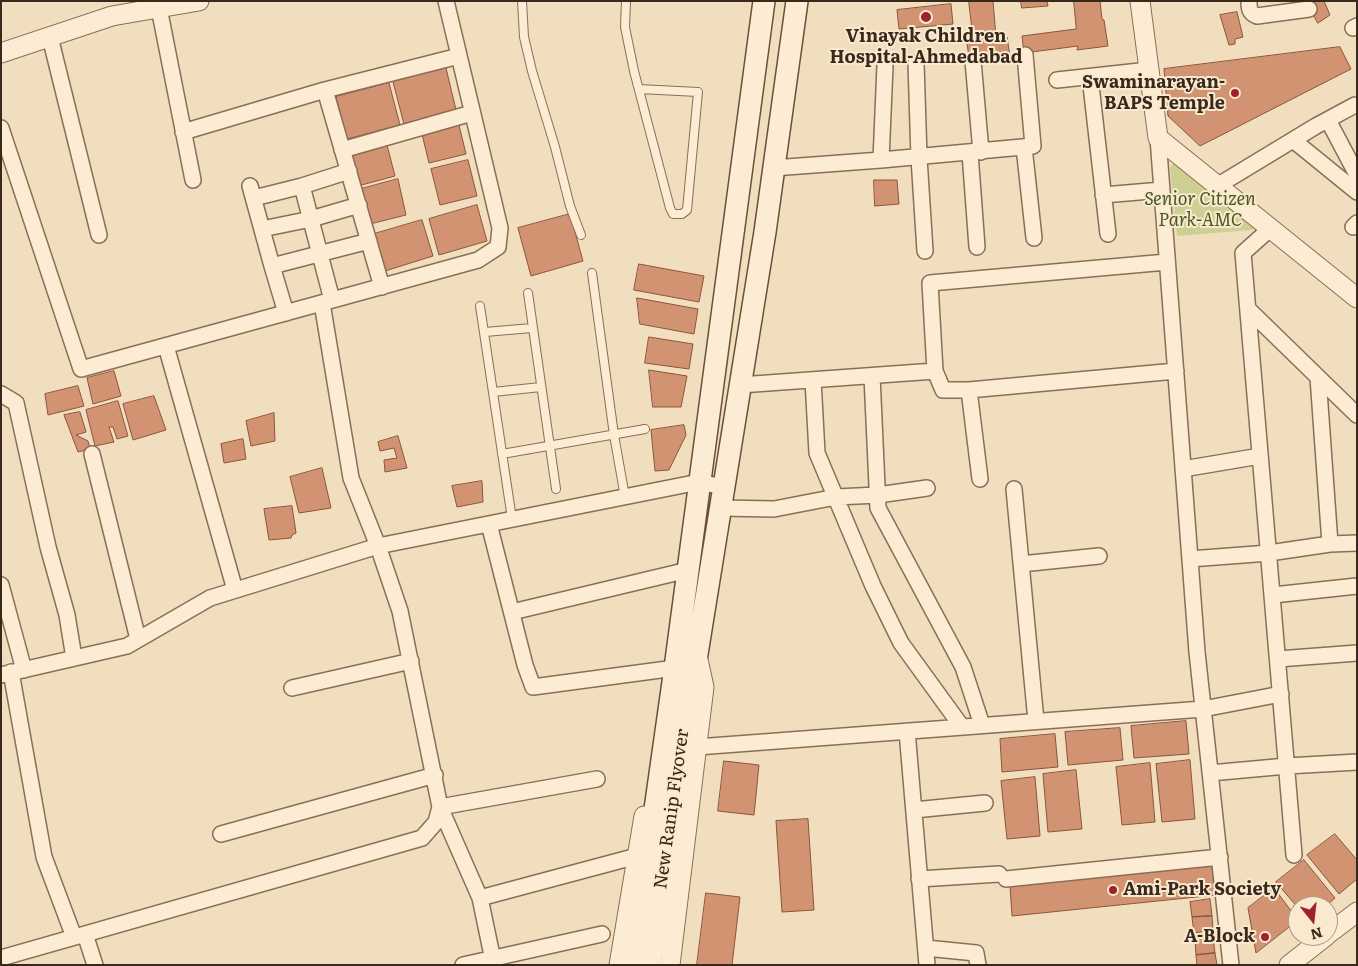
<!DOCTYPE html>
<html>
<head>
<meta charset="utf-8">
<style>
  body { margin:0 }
  #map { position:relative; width:1358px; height:966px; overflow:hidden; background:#f1debf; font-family:Literata,serif }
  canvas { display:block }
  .frame { position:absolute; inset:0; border:2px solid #39281c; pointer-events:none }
  .north { position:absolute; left:1288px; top:896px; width:50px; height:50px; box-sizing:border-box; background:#f8e9cf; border:1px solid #ac9c87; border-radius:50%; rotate:164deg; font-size:14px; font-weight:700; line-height:20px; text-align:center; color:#39281c }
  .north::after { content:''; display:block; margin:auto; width:18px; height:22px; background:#9e222c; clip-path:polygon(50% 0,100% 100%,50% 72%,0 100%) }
</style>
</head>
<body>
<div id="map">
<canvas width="1358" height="966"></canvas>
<div class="frame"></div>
<div class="north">N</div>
</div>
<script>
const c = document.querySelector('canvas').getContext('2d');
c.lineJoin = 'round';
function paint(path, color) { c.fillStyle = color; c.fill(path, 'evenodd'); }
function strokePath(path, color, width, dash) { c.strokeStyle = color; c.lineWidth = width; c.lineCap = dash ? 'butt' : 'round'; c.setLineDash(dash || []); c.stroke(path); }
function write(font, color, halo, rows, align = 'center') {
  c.font = font + ' Literata,serif'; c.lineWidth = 4; c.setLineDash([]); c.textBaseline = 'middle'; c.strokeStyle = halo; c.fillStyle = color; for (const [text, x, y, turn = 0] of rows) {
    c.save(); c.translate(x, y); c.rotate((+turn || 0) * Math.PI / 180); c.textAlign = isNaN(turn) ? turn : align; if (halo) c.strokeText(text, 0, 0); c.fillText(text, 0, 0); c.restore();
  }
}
const green = new Path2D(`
  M1174,162L1262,229L1177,236L1170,168Z`);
const building = new Path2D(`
  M969,1H993L996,37H1007L1010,56L969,57L967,43L973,42Z
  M1021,1H1047L1048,6L1022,8Z
  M1074,1H1100L1102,19L1104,20L1108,46L1077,50L1078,46L1024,53L1022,36L1076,29Z
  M1306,1H1324L1330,15L1318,23Z
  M951,4L953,24L899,29L897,10Z
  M1237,12L1243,37L1235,39V44L1229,45L1220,15Z
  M1340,47L1351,69L1200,146L1168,116L1164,69Z
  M446,68L456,110L404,124L393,82Z
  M389,83L400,125L347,139L336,97Z
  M458,121L466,154L429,163L421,130Z
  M386,141L395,176L358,186L349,150Z
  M468,160L477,196L440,205L431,169Z
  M398,179L406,215L370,224L361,189Z
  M874,180H897L899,204L875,206Z
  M477,205L487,241L439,255L429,219Z
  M570,214L583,261L531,276L518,228Z
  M422,220L433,256L385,271L374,234Z
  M639,264L704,276L699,302L634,290Z
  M637,298L698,309L694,334L640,324Z
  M649,337L693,344L689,369L645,363Z
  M649,370L687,376L681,407H653Z
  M114,371L121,396L93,404L87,378Z
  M78,386L84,406L48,415L45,394Z
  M154,396L166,430L133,440L123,404Z
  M118,401L128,436L117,439L113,427H109L114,442L95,446L86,410Z
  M80,412L86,432L76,435L88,441L90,449L78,452L64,415Z
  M274,413L275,441L251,446L246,421Z
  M684,425L686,435L669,470L655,471L651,430Z
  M398,436L407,468L385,472L384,460L397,458L394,448L380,451L378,442Z
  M243,439L246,459L224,463L221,444Z
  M322,468L331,508L299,513L290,477Z
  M482,481L483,502L457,507L452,486Z
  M292,506L296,533L292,535L291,538L269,540L264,509Z
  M1186,721L1189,754L1134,758L1131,726Z
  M1120,728L1123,760L1068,765L1065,732Z
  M1055,734L1058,767L1002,772L1000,739Z
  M1190,760L1195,819L1162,822L1156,764Z
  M724,761L759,765L754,815L718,811Z
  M1150,763L1155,822L1122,825L1116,767Z
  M1076,770L1082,829L1048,832L1043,774Z
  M1035,777L1040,836L1007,839L1001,781Z
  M808,819L814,910L782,912L776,821Z
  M1335,834L1357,860V879L1339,894L1307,855Z
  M1304,860L1335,898L1326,906H1298V908L1276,882Z
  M1212,866L1216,895L1012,916L1010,886Z
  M1274,888L1298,920L1256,953L1248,908Z
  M706,893L740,897L732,965H697Z
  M1210,899L1212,916L1192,917L1190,902Z
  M1212,916L1213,930L1194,933L1192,917Z
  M1213,937L1215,953L1196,955L1195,939Z
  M1215,953L1217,965H1197L1196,955Z`);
const service = new Path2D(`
  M522,1L524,37L532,71L555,147L570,206L581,235
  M626,1L625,27L634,71L670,208L673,214H682L687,210L698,92L639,89
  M592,273L614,435L625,497
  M528,293L556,489
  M480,306L512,519
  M485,332L532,328
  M493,392L541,387
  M502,454L645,429`);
const minor = new Path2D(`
  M1249,1C1249,8 1249,13 1257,16L1309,9
  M159,8L193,180
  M1353,28L1357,26
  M50,37L99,235
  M973,61L981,152
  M916,63L919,158L925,251
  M1090,77L1108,234
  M1057,80L1149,70
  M325,90L382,287
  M1328,120L1357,175
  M1,128L81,369L478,260L498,247L500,228L446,1
  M183,132L325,90L459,56
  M1158,138L1197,652L1231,965
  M1293,140L1357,192
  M1024,147L1034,238
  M342,150L472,113
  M970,153L977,247
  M881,160L1033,146L1025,55
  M773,168L881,160L885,66
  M250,186L272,266
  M302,186L332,300
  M1217,186L1316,126L1355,105
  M1103,195L1162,190
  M254,198L302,186L349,171
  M1353,227L1357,223
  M1271,228L1243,253L1294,855
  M262,229L311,219L359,205
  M1248,309L1357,415
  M286,313L272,266L369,241
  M166,346L235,590
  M935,371L943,390H969L1176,371
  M872,376L878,508L963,667L982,725
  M1318,377L1330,544
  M813,380L817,453L873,586L901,643L962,727
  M740,385L935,371L930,283L1167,262
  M969,390L980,479
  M1,394L16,403L48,547L67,615L74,658
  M92,454L138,639
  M1183,469L1260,456
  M1014,489L1036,721
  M720,508L774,509L836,497L878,495L927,488
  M489,524L525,665L533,687L675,668
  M1190,559L1269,553L1330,544L1357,543
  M1021,564L1099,556
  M1,585L24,670
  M1273,595L1357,586
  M512,612L688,570
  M1278,659L1357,653
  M11,672L44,857L74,937
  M1,675L127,646L210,598L378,546L699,482L723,487
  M292,688L411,661
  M907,731L927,965
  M697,747L1203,709L1281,694
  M1210,773L1287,766L1357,762
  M914,810L985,803
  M221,834L435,775
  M919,879L999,874
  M1006,879L1220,857
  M480,898L637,856
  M85,934L95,965
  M926,948L976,953L978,965
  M1,958L422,838L436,822L440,807L400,611L378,546L351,478L322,303
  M463,965L602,934
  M494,965L480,898L440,807L597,779`);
const tertiary = new Path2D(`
  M1140,1L1158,138L1357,298
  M1,53L112,16L199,1
  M1328,934L1357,912
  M619,965L644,816
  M670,965L704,687L697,655
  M1289,965L1326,936`);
const secondary = new Path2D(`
  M633,965L675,668L764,1
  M650,965L688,695L697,654L765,232L797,1`);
const markers = [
  [926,17,6,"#9e222c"],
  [1235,93,5,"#9e222c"],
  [1113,890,5,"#9e222c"],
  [1265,937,5,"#9e222c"]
];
const poiNames = [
  ["Vinayak Children",926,37,"center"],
  ["Hospital-Ahmedabad",926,58,"center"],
  ["Swaminarayan-",1225,83],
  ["BAPS Temple",1225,104],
  ["Ami-Park Society",1123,890,"left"],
  ["A-Block",1255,937]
];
const parkNames = [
  ["Senior Citizen",1200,200],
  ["Park-AMC",1200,221]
];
const streetNames = [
  ["New Ranip Flyover",672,809,-82]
];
paint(green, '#cdd092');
paint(building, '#d29372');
strokePath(building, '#8c543a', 1);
strokePath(service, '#8b6e56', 10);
strokePath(minor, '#8b6e56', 18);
strokePath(tertiary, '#8b6e56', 21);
strokePath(secondary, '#6c4f39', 24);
strokePath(service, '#fbecd3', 8);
strokePath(minor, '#fbecd3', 15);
strokePath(tertiary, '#fbecd3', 19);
strokePath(secondary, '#fbecd3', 21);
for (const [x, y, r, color] of markers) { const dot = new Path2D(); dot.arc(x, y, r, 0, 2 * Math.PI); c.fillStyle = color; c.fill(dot); strokePath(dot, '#f8e9cf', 2); }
write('bold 18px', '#39281c', '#f8e9cf', poiNames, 'right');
write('italic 18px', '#4d5721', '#f8e9cf', parkNames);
write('18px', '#39281c', '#f8e9cf', streetNames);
</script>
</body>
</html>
